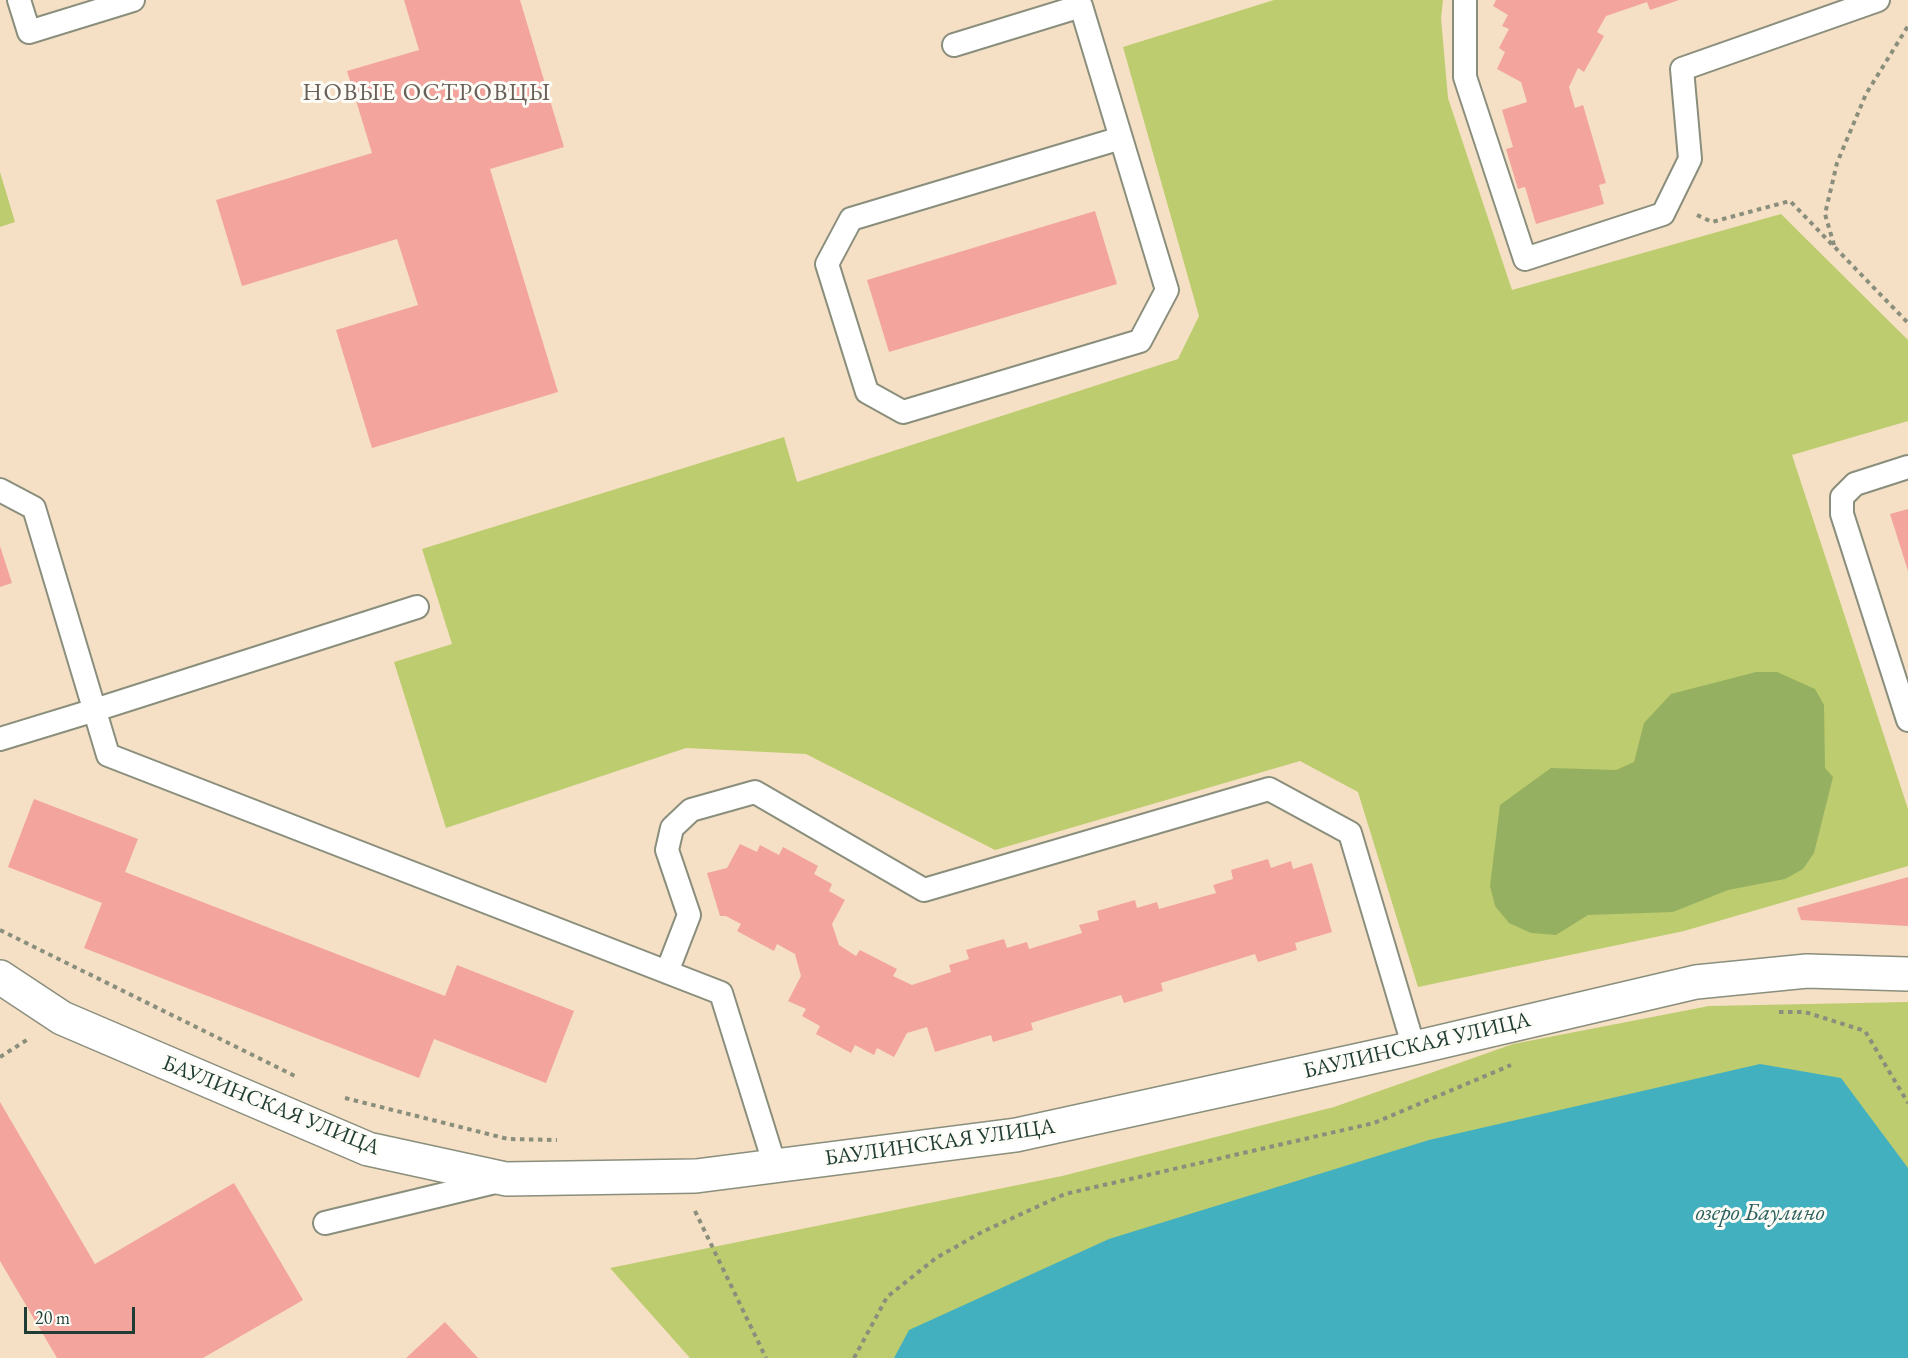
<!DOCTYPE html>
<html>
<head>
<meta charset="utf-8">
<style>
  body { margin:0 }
  #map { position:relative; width:1908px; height:1358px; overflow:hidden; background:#f5e0c5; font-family:"EB Garamond",serif }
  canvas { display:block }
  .scale { position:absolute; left:24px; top:1307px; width:111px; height:27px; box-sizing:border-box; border:3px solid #1f3d34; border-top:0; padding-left:8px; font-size:18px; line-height:21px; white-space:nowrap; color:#1f3d34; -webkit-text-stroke:4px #fdfcf7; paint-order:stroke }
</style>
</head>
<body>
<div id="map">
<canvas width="1908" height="1358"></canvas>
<div class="scale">20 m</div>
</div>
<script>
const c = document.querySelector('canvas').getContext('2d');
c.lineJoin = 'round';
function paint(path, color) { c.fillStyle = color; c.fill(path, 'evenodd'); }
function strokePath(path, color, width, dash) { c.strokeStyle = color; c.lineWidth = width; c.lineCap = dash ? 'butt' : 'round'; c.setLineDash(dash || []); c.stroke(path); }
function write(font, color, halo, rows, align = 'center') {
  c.font = font + ' "EB Garamond",serif'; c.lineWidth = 6; c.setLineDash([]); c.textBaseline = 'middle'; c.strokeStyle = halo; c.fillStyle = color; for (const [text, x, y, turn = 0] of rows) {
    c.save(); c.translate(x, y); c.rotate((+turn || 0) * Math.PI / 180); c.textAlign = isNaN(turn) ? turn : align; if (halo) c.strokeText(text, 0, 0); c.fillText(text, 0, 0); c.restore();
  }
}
const green = new Path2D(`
  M1274,0H1443L1441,18L1448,98L1512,290L1781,214L1908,340V421L1792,455L1908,809V866L1684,931L1418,987L1358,792L1300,761L995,850L806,754L686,748L446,828L394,662L452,644L422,549L784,437L797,482L1178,359L1199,316L1123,47Z
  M0,172L15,222L0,227Z
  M1908,1002V1358H690L610,1268L1062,1176L1334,1107L1513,1044L1709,1006Z`);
const forest = new Path2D(`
  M1756,672H1777L1815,689L1824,705L1825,768L1833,777L1814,853L1803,869L1785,879L1728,890L1673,912L1588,915L1556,935L1531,933L1509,923L1495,906L1490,886L1500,805L1551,768L1616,770L1634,762L1644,723L1671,694Z`);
const water = new Path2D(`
  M1760,1064L1841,1078L1908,1168V1358H894L909,1330L1109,1239L1429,1140Z`);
const building = new Path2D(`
  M404,0H520L564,147L490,169L558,392L372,448L336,330L418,305L397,239L242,286L216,200L372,153L347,71L419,50Z
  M1496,0H1679L1650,10L1647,2L1606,16L1597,32L1604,36L1584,72L1578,68L1569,87L1575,108L1583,105L1606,183L1599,185L1604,204L1536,224L1525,187L1518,189L1506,149L1513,147L1502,110L1527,102L1521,82L1497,69L1505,52L1499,48L1509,29L1502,26L1508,15L1493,6Z
  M1095,211L1117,284L889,352L867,280Z
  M1908,509V571L1890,514Z
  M0,546L12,583L0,587Z
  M34,799L138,839L125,872L445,996L457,965L574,1011L546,1083L434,1039L419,1078L84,948L102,903L8,867Z
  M740,844L757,852L760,845L779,855L783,847L818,866L814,874L832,884L829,891L845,900L832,924L839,945L856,956L860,950L897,969L893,976L912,985L951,972L949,965L969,959L966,950L1004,939L1007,948L1027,942L1029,949L1082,933L1079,925L1099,920L1097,911L1135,900L1137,908L1157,902L1159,909L1216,893L1213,885L1233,879L1231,870L1268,859L1271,868L1291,861L1293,869L1312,863L1332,932L1295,943L1297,950L1258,962L1255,954L1161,983L1163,991L1124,1003L1121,995L1031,1023L1033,1030L993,1042L991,1035L935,1052L927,1027L907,1033L894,1057L877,1048L874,1055L855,1045L851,1053L816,1034L820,1026L802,1016L806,1009L788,1001L801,976L795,954L777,944L774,951L737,931L741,924L726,916H720L707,873L727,868Z
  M1908,877V926L1801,920L1797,908Z
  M0,1102L95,1264L234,1183L303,1300L203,1358H57L0,1261Z
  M445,1322L478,1358H406Z`);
const path = new Path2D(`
  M1697,215L1712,222L1790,201L1908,323
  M1834,245L1825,214L1837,163L1866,94L1908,26
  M0,930L297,1077
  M1779,1012H1805L1865,1031L1908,1103
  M0,1057L30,1038
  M345,1098L508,1139L557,1140
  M695,1211L766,1358
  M854,1358L887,1297L936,1258L982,1232L1065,1194L1374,1123L1511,1065`);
const service = new Path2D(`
  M19,0L29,32L133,0
  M1465,0V77L1525,259L1663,214L1690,159L1682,69L1878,0
  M954,45L1081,6L1167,290L1140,341L903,412L867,392L827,264L851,219L1121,138
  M1908,467L1855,484L1842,497V514L1908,720
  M0,490L34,508L108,755L721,993L775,1166
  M0,739L95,710L417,607
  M667,972L689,915L667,850L672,828L691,810L755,792L924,890L1269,789L1350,833L1414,1048
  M325,1223L499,1181`);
const minor = new Path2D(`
  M0,977L62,1018L368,1149L506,1179L696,1176L1016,1135L1414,1048L1696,982L1807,971L1908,974`);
const streetNames = [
  ["БАУЛИНСКАЯ УЛИЦА",1417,1046,-13],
  ["БАУЛИНСКАЯ УЛИЦА",271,1106,22],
  ["БАУЛИНСКАЯ УЛИЦА",940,1143,-8]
];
const neighbourhoodNames = [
  ["НОВЫЕ ОСТРОВЦЫ",427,93]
];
const waterNames = [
  ["озеро Баулино",1760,1213]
];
paint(green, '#bdcc6e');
paint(forest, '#96b061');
paint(water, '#43b0c0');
paint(building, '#f2a49d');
strokePath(service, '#8a8e7c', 26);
strokePath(minor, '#8a8e7c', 36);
strokePath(path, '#8a8e7c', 4, [4.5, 4.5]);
strokePath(service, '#fff', 22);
strokePath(minor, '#fff', 33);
write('22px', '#1f3d34', '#fdfcf7', streetNames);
c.letterSpacing = '1.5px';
write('24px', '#696159', '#fdfcf7', neighbourhoodNames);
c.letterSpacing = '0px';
write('italic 24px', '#2a605e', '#fdfcf7', waterNames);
</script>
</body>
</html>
